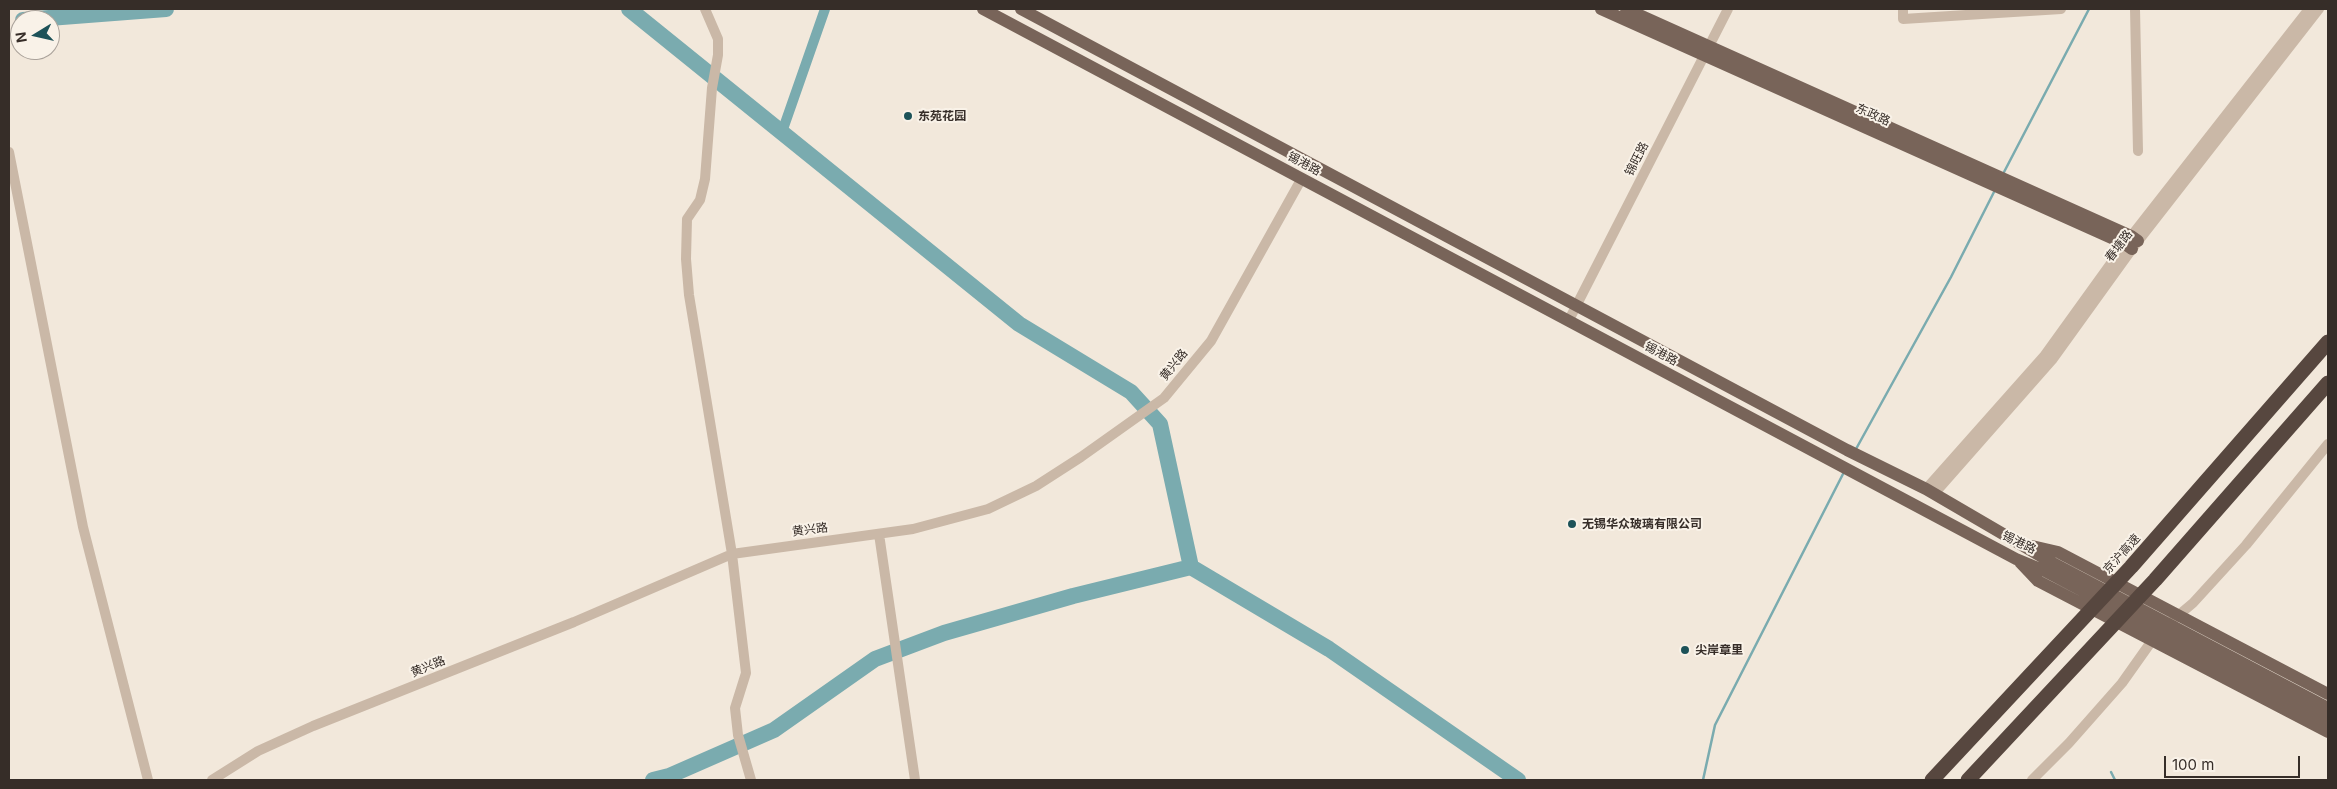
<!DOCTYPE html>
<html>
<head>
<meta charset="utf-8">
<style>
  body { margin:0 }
  #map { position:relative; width:2337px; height:789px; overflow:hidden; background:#f2e8db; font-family:Inter,sans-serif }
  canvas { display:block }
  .frame { position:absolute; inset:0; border:10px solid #362d28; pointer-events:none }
  .north { position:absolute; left:10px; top:10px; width:50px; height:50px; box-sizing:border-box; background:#f9f2e8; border:1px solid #aba39b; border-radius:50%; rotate:261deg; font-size:14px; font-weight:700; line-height:20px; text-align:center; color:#362d28 }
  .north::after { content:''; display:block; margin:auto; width:18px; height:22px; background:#1d5258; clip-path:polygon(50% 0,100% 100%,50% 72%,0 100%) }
  .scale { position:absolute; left:2164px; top:756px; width:136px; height:22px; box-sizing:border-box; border:2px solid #362d28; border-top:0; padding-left:6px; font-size:15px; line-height:18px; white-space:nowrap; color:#362d28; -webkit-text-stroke:4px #f9f2e8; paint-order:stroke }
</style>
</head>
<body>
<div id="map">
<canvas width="2337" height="789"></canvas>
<div class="frame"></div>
<div class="north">N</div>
<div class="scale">100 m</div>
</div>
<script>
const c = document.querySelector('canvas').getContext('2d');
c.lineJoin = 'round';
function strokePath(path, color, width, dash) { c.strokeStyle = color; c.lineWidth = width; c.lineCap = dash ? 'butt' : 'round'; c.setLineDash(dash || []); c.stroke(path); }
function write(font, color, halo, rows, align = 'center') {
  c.font = font + ' Inter,"Noto Sans SC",sans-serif'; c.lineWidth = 4; c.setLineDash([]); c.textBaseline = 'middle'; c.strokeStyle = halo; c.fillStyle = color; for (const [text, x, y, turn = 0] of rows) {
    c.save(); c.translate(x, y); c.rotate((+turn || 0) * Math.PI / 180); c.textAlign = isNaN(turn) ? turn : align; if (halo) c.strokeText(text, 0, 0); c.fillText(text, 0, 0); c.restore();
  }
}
const stream = new Path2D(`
  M2003,174L2089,9
  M1856,449L1951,277L1995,190
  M2111,772L2115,780
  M1703,780L1715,725L1844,472`);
const canal = new Path2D(`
  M782,132L825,9`);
const river = new Path2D(`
  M629,9L1019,324L1131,392L1160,424L1191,567L1329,649L1518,780
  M23,20L166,9
  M653,780L669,776L774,730L875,659L944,633L1073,596L1191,567`);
const minor = new Path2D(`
  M705,9L718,39V55L712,88L705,179L700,200L687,219L686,259L689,295L732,554L746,673L735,708L738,735L751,780
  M1903,9V19L2061,9
  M2135,9L2138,151
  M9,152L83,527L148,780
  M1569,320L1728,9
  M1926,489L2045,355L2125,244L2309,9
  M1934,494L2052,360L2132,249L2319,9
  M879,534L915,780
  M2174,619L2193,603L2246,545L2328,444
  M212,780L258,751L313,726L574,622L732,554L913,529L988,509L1036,486L1081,457L1164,398L1211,341L1302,178
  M2032,780L2069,743L2122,683L2156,635`);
const major = new Path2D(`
  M983,9L2016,559L2045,571L2328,720
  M1021,9L1847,450L1926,489L2051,562L2328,708
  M1601,9L2125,244L2132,249
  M1626,9L2131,236L2138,241
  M2032,546L2058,552L2328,694
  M2020,562L2038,581L2328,732`);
const highway = new Path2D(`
  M1932,780L2131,567L2328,342
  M1968,780L2155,580L2328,383`);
const markers = [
  [908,116,5,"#1d5258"],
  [1572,524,5,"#1d5258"],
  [1685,650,5,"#1d5258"]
];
const streetNames = [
  ["东政路",1873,115,24],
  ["锦旺路",1637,159,-63],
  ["锡港路",1304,164,28],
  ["春塘路",2119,246,-53],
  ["锡港路",1661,354,28],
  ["黄兴路",1174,365,-51],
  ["黄兴路",810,530,-7],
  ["锡港路",2019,543,26],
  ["京沪高速",2122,554,-48],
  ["黄兴路",428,667,-22]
];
const poiNames = [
  ["东苑花园",918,116],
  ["无锡华众玻璃有限公司",1582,524],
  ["尖岸章里",1695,650]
];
strokePath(stream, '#7aabaf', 2.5);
strokePath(canal, '#7aabaf', 10);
strokePath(river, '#7aabaf', 16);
strokePath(minor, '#cab8a7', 10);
strokePath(major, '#786459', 12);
strokePath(highway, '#57473f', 15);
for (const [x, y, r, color] of markers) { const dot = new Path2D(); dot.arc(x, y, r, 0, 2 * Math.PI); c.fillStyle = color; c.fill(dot); strokePath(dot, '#f9f2e8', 2); }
write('12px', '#362d28', '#f9f2e8', streetNames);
write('bold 12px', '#362d28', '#f9f2e8', poiNames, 'left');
</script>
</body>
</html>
